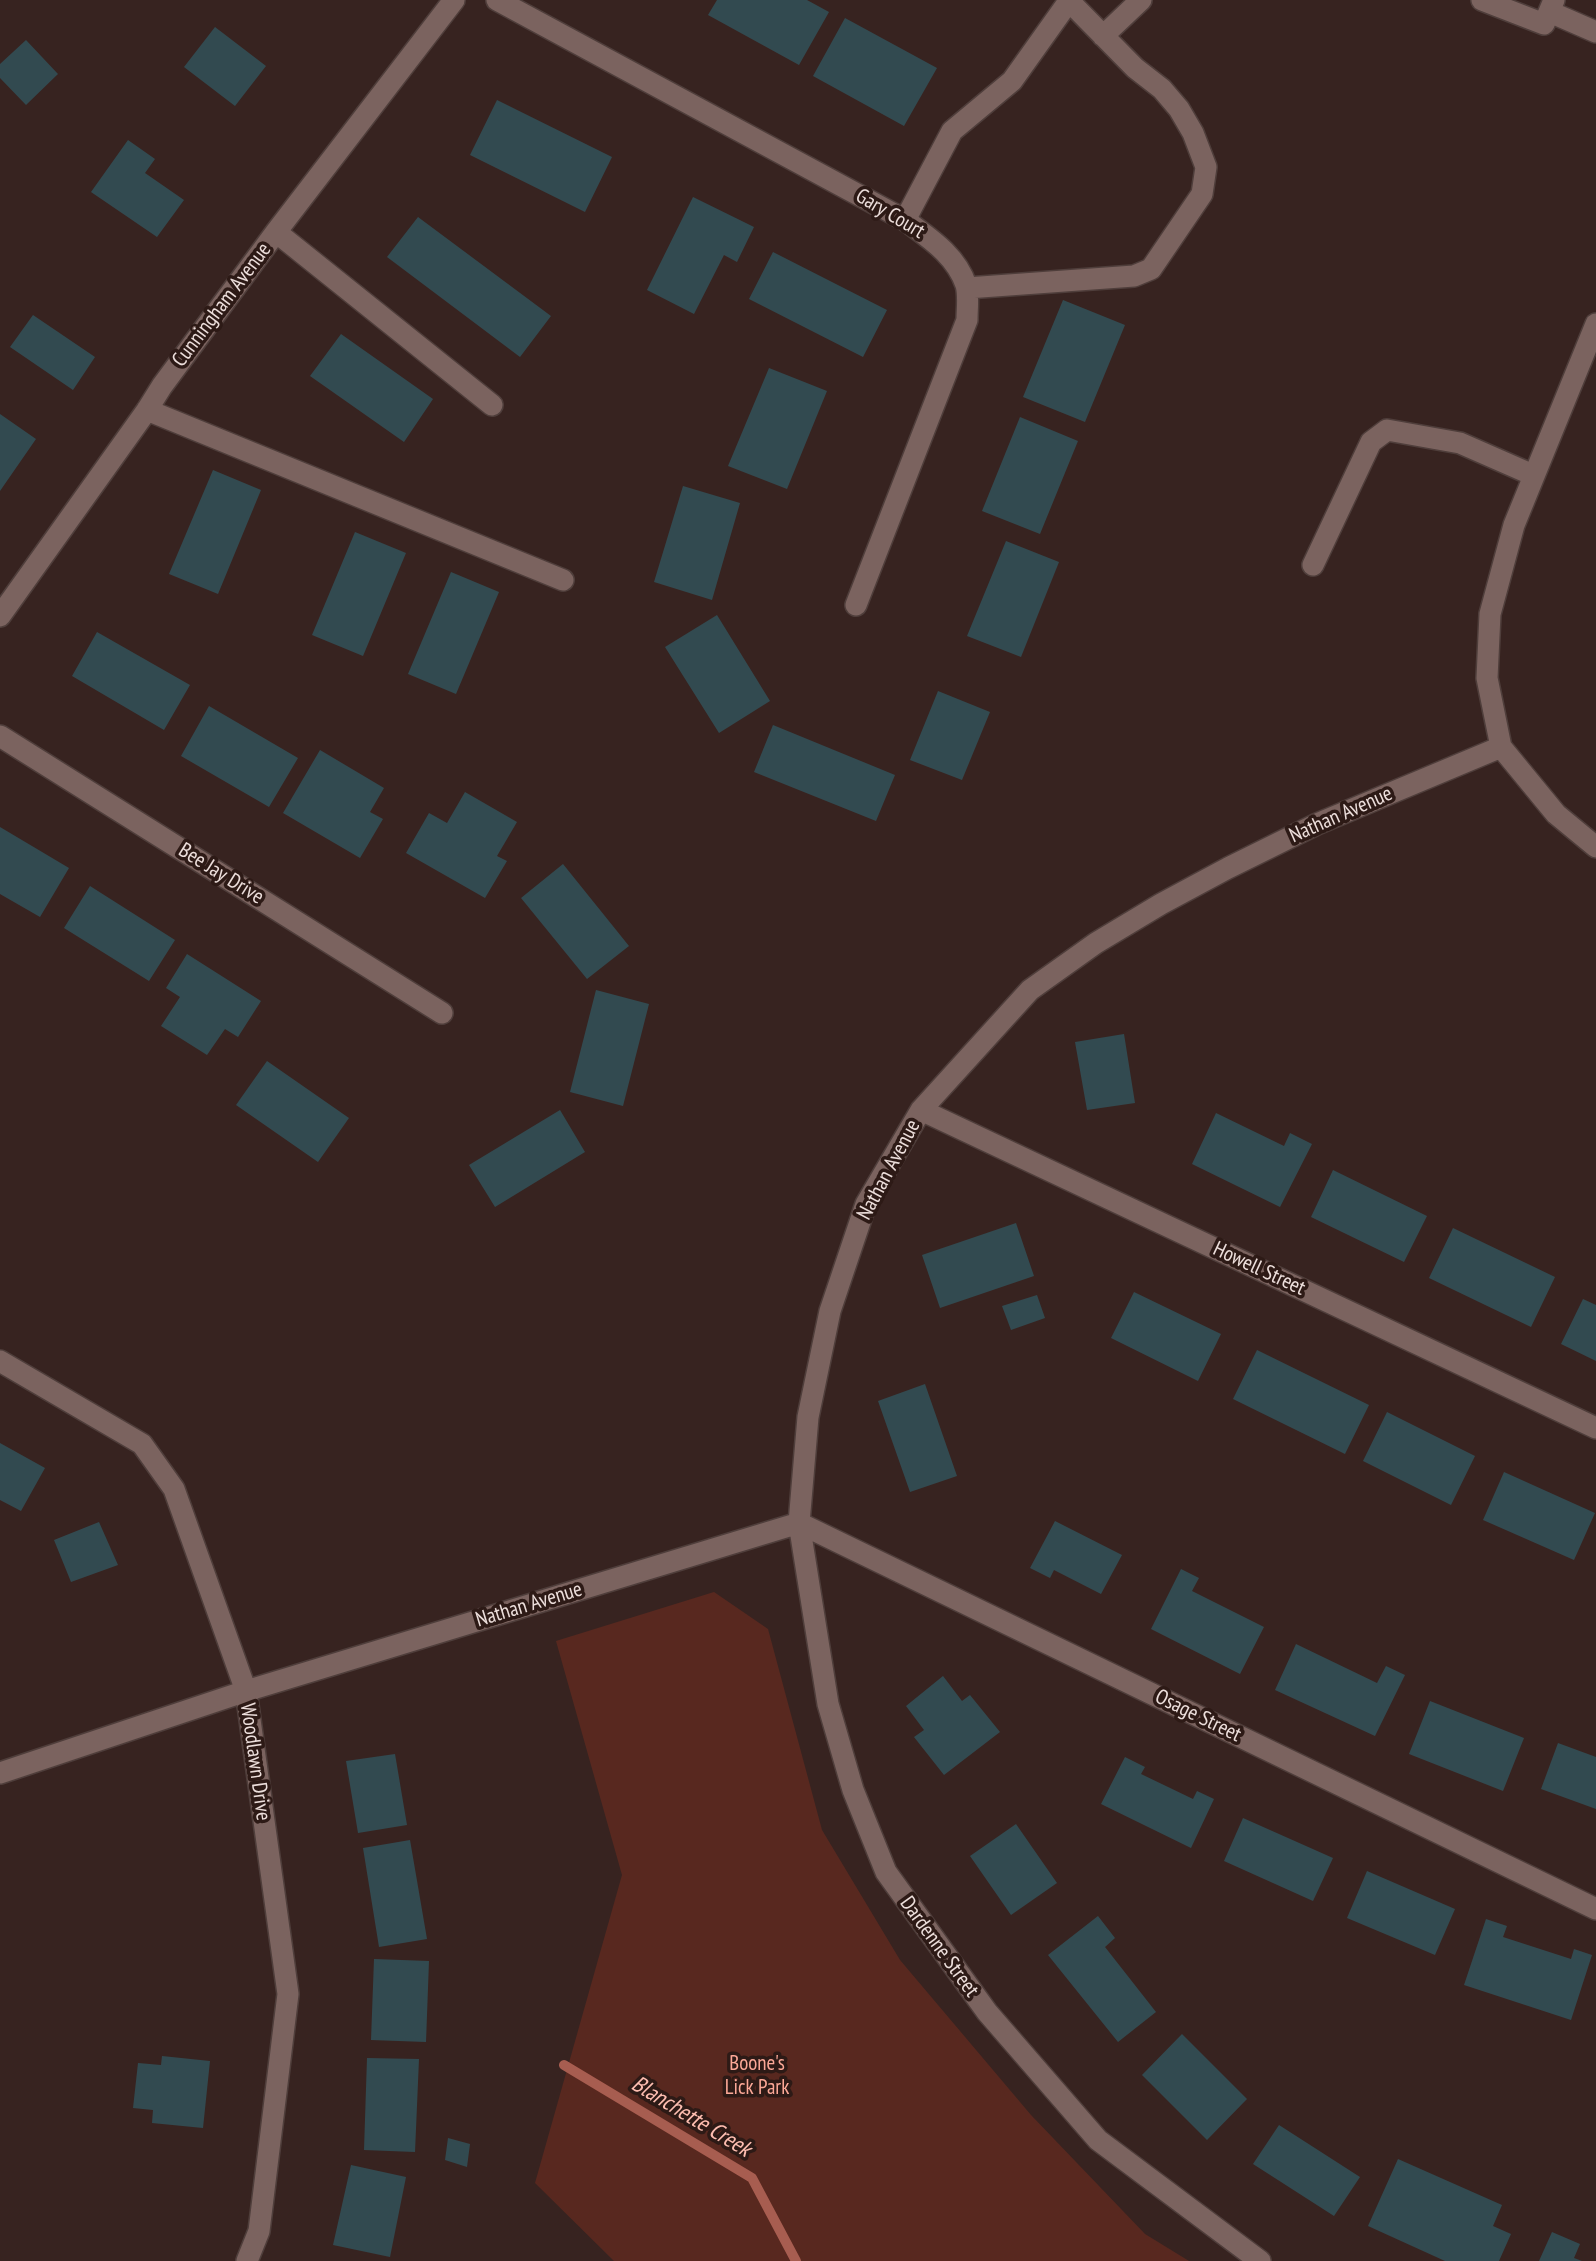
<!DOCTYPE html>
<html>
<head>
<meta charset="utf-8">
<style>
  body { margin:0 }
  canvas { display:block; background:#372320 }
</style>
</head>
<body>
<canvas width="1596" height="2261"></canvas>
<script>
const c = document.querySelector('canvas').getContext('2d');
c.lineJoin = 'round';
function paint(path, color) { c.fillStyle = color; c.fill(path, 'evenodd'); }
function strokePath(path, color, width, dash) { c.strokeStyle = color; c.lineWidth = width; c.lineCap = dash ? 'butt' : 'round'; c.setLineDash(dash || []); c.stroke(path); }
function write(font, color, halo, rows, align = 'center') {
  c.font = font + ' "PT Sans Narrow",sans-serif'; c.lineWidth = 7; c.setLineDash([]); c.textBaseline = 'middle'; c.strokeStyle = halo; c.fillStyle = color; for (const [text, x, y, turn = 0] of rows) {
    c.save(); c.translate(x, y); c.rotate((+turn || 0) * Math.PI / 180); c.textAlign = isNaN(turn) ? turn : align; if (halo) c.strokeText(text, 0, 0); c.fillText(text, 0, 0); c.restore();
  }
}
const green = new Path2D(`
  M714,1592L768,1629L822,1830L900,1960L1031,2115L1145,2234L1189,2261H614L535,2183L622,1875L556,1641Z`);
const stream = new Path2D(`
  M564,2065L752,2178L796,2261`);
const building = new Path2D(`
  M717,0H807L829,12L799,65L708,15Z
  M845,18L937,68L904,126L813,76Z
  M215,27L266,66L235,106L184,67Z
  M26,40L58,74L26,105L0,78V64Z
  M497,100L612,157L585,212L470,155Z
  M128,140L155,159L145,173L184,200L157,237L91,192Z
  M693,197L754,227L737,262L724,255L694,314L647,290Z
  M418,217L551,316L520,357L387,257Z
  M773,252L887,310L863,357L749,299Z
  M1063,300L1125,325L1085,422L1023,397Z
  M33,315L95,357L73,390L10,347Z
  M341,334L433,399L404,442L310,376Z
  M769,368L827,391L787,489L728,466Z
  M0,414L36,439L0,491Z
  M1020,417L1078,441L1040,534L982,511Z
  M213,470L261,490L218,594L169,574Z
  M683,486L740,503L712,600L654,582Z
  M355,532L406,553L363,656L312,635Z
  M1006,541L1059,562L1021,657L967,636Z
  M451,572L499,592L456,694L408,674Z
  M717,615L770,701L719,733L665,647Z
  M97,632L190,685L164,730L72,676Z
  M938,691L990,712L962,780L910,760Z
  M209,706L298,758L269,807L181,756Z
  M773,725L895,775L876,821L754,772Z
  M320,750L384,788L370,812L383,819L360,858L283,813Z
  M465,792L517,822L497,856L507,861L485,898L406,853L429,813L447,823Z
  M0,827L69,868L40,917L0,894Z
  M563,864L629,946L587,979L521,898Z
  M90,886L175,940L149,981L64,928Z
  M187,954L261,1001L238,1037L225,1029L207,1055L161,1026L180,997L166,988Z
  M596,990L649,1004L623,1106L570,1092Z
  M1124,1034L1135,1103L1087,1110L1075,1042Z
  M267,1061L349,1118L318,1162L236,1105Z
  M560,1110L585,1152L495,1207L469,1165Z
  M1216,1113L1284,1146L1290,1133L1312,1144L1280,1207L1192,1164Z
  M1333,1170L1427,1216L1404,1262L1311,1217Z
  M1016,1223L1034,1276L940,1308L922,1255Z
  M1453,1228L1555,1277L1531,1327L1429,1278Z
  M1134,1292L1221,1334L1198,1381L1111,1338Z
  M1037,1295L1045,1318L1011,1330L1002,1306Z
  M1583,1299L1596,1305V1361L1561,1344Z
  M1257,1350L1369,1405L1345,1454L1233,1399Z
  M925,1384L957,1476L910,1492L878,1401Z
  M1387,1412L1475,1456L1451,1505L1363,1461Z
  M0,1443L45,1468L21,1511L0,1500Z
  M1504,1472L1595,1513L1574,1560L1483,1520Z
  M1055,1521L1122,1555L1101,1594L1054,1570L1050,1578L1030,1568Z
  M99,1522L118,1565L71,1582L54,1540Z
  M1181,1569L1199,1578L1192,1591L1264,1627L1240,1674L1151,1629Z
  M1296,1644L1377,1683L1386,1666L1405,1675L1375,1736L1275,1690Z
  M943,1676L962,1701L970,1695L1000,1732L944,1775L914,1737L924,1730L906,1706Z
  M1430,1701L1524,1738L1503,1791L1409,1754Z
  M1558,1743L1596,1757V1809L1541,1789Z
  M395,1754L407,1825L358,1833L346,1761Z
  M1125,1757L1145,1767L1141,1774L1193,1799L1197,1791L1214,1799L1191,1848L1101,1804Z
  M1243,1818L1333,1858L1313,1901L1224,1861Z
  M1016,1824L1057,1883L1011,1915L970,1856Z
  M410,1840L427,1939L379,1947L363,1848Z
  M1367,1871L1455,1909L1435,1955L1347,1918Z
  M1098,1916L1115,1938L1105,1947L1156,2012L1118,2042L1048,1955Z
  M1486,1919L1507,1926L1503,1937L1571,1959L1574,1949L1592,1955L1571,2020L1464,1985Z
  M374,1959L429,1961L426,2042L371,2040Z
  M1182,2034L1247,2099L1207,2140L1142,2075Z
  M162,2056L210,2061L203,2128L152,2123L153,2110L133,2108L138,2063L161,2065Z
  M367,2058L419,2059L415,2152L364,2150Z
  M1279,2125L1360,2177L1334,2216L1253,2164Z
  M448,2138L470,2144L467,2167L445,2160Z
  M1398,2159L1502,2205L1493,2226L1511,2234L1499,2261H1445L1368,2226Z
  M351,2165L406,2177L390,2257L333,2245Z
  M1552,2232L1580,2244L1574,2258L1582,2261H1539Z`);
const minor = new Path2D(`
  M497,0L905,220C929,238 956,255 966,285C969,295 967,309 967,320L856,605
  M1482,0L1544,24L1554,0
  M1550,12L1596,32
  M1103,36L1141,0
  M905,220L952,131L1012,81L1069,1
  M276,232L492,405
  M967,288L1134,276L1151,269L1202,194L1206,167L1193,133L1179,109L1162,89L1135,68L1068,0
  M1596,324L1514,525L1490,614L1487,678L1501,747L1556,814L1596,847
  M147,410L563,580
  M1313,565L1371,442L1387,430L1460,443L1533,475
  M0,616L147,410L162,386L276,232L454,0
  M0,736L442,1013
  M921,1110L1596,1428
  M0,1361L142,1444L174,1489L246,1691L288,1994L259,2231L247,2261
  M799,1523L1596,1909
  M0,1773L246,1691L799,1523
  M1260,2261L1098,2140L987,2012L886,1872L853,1790L828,1704L799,1523L808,1417L830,1311L866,1204L921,1110L1030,990L1096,943L1161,904L1228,868L1317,824L1501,747`);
const streetNames = [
  ["Gary Court",890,214,31],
  ["Cunningham Avenue",222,305,-53],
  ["Nathan Avenue",1341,815,-24],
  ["Bee Jay Drive",221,874,32],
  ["Nathan Avenue",889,1170,-62],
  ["Howell Street",1259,1269,25],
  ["Nathan Avenue",529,1605,-17],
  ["Osage Street",1198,1716,26],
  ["Woodlawn Drive",255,1762,82],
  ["Dardenne Street",939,1947,54]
];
const parkNames = [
  ["Boone's",757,2064],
  ["Lick Park",757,2088]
];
const waterNames = [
  ["Blanchette Creek",691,2117,31]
];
paint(green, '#58281f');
strokePath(stream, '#a75d50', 10);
paint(building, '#324a50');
strokePath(minor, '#4f3e3b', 24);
strokePath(minor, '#7b635f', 21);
write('21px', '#ecdedb', '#2d1a16', streetNames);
write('21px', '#fca897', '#2d1a16', parkNames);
write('italic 23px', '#fdbdb0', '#2d1a16', waterNames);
</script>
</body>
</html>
